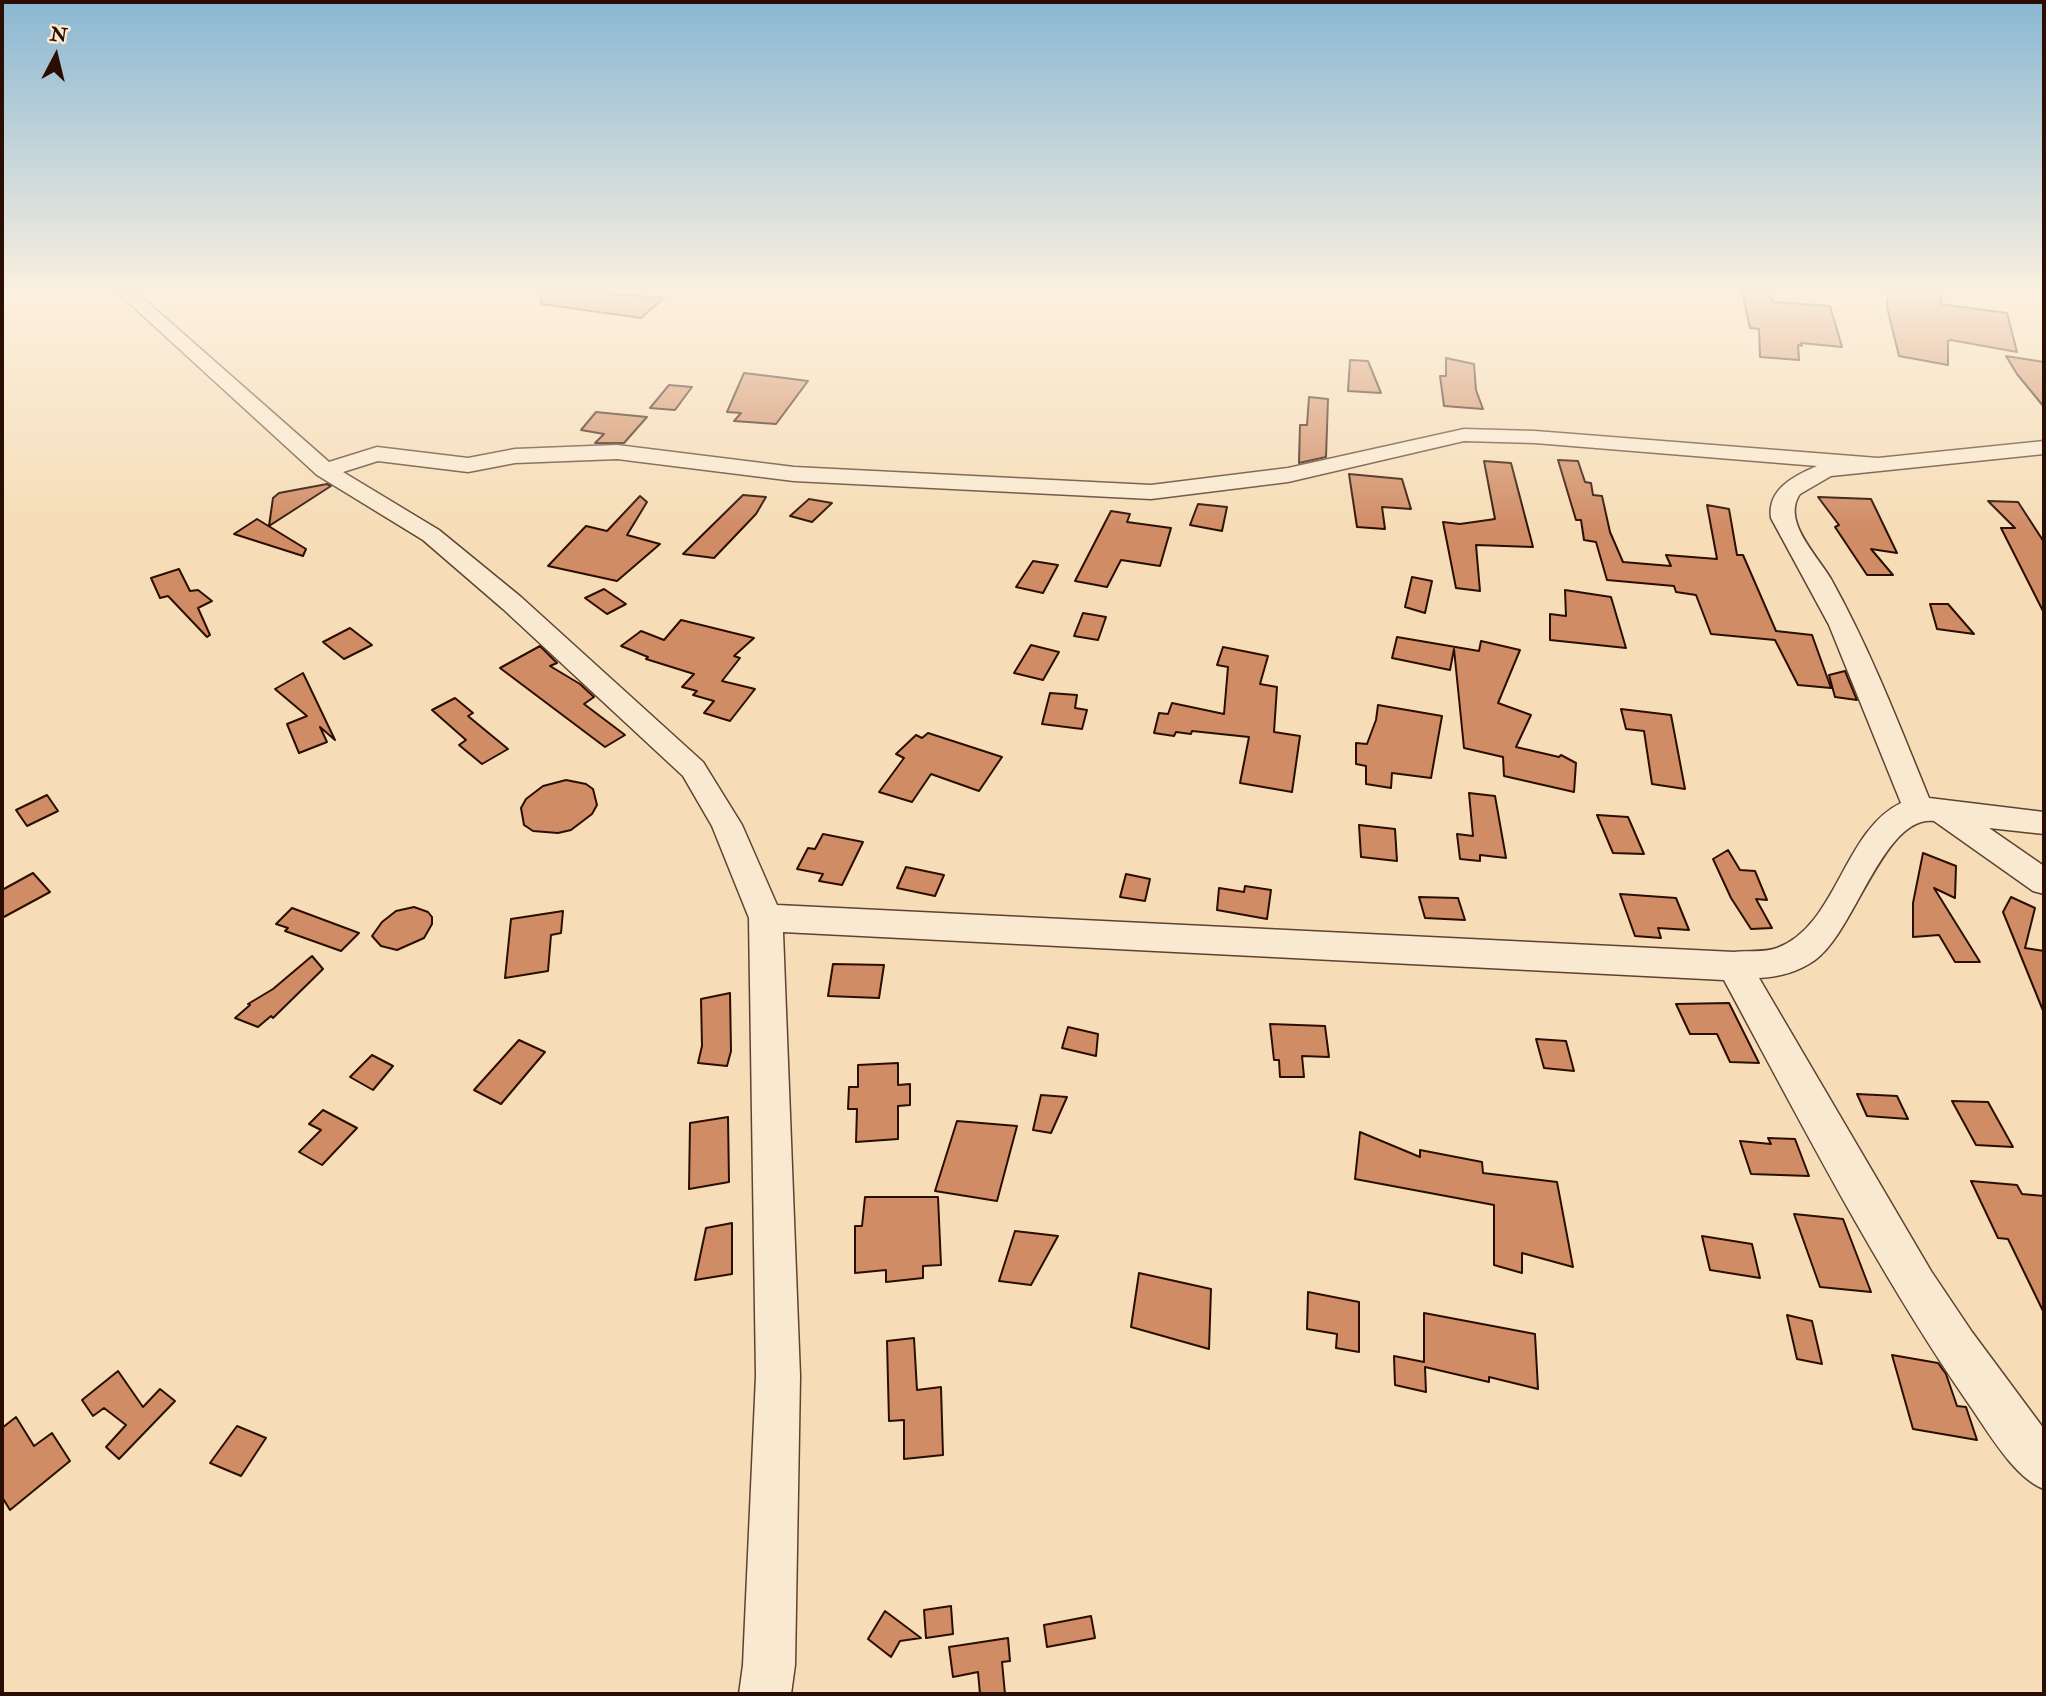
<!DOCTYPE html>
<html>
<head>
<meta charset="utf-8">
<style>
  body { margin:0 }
  #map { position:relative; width:2046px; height:1696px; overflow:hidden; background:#f6ddb7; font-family:"IM FELL Double Pica",serif }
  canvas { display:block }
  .frame { position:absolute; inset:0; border:4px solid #2b0e03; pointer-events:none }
  .north { position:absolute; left:21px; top:21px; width:70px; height:70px; -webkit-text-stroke:5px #f9e9d0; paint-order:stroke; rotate:7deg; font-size:19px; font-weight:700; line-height:28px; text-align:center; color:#2b0e03 }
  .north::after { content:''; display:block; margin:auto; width:24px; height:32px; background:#2b0e03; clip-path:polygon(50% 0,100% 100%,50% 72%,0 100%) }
</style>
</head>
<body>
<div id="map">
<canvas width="2046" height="1696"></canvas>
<div class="frame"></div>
<div class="north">N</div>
</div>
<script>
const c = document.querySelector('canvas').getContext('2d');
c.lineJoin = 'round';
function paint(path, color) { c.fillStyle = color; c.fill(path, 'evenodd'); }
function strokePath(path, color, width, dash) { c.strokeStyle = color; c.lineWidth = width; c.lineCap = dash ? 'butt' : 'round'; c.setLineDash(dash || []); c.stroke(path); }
const building = new Path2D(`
  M542,292H590L664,298L641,318L541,304Z
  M1742,292H1768L1773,302L1830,306L1842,347L1801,343L1802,346L1798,345L1799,360L1760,357L1759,329L1750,328Z
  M1888,292H1943L1940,304L2007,313L2017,352L1951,340L1948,341V365L1899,356L1887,307Z
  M2006,356L2044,362V407L2017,374Z
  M1446,358L1474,364L1476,390L1483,409L1444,406L1440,376H1446Z
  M1350,360L1368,361L1381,393L1348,391Z
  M744,373L785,378L808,381L776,424L734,421L741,413L727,412Z
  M669,385L692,387L675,410L650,408Z
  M1309,397L1328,399L1326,457L1299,463L1300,425H1307Z
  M596,412L647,417L624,443H595L604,434L581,430Z
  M1558,460L1578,461L1585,482L1591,483L1593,495L1602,496L1610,532L1623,562L1671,566L1666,555L1717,559L1707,505L1729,509L1737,555H1743L1776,631L1812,635L1831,688L1798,685L1775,640L1711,634L1696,595L1676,592L1674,586L1607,580L1596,542L1584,540L1581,520H1576Z
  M1484,461L1511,463L1533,547L1476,545L1480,591L1456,588L1443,522L1460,524L1495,519Z
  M1349,474L1402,479L1411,509L1382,507L1385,529L1357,527Z
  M327,484L331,486L269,526L273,498L279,493Z
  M743,495L766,497L756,514L714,558L683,554Z
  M640,496L647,502L627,535L660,544L617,581L548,566L586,526L607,531Z
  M1818,497L1871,499L1897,553L1871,549L1893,575H1867L1835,527L1839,525Z
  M809,499L832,503L812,522L790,516Z
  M1988,501L2018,502L2044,542V613L2001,528H2015Z
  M1198,504L1227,507L1222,531L1190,525Z
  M1111,511L1130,514L1127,522L1171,528L1160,566L1121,560L1107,587L1075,581Z
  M257,519L306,549L303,556L234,534Z
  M1033,561L1058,565L1043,593L1016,587Z
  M179,569L190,591L198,590L212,601L198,608L210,635L207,637L168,596L160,598L151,578Z
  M1412,577L1432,581L1425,613L1405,607Z
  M604,589L626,604L607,614L585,598Z
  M1565,590L1611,597L1626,648L1550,640V614L1566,616Z
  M1930,604H1948L1974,634L1937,629Z
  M1083,613L1106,617L1098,640L1074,636Z
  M681,620L754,638L734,656L740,658L722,681L755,689L730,721L704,713L714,701L693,695L697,691L682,687L694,674L646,659L648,657L621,646L641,631L664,640Z
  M350,628L372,645L344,659L323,642Z
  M1397,637L1479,651L1481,641L1520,650L1498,703L1531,715L1516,747L1559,757L1561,755L1576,763L1574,792L1504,776L1503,757L1464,748L1454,649L1450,670L1392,658Z
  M1031,645L1059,652L1043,680L1014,673Z
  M540,646L557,663L550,666L580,684L594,697L584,704L625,735L605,747L500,668Z
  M1223,647L1268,656L1260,684L1277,687L1274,732L1300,736L1292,792L1240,783L1249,737L1192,731L1191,734L1176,732L1174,736L1154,733L1159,713L1168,714L1172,703L1224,714L1228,667L1217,665Z
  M1845,671L1857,700L1835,697L1829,675Z
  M303,673L335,740L320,727L327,742L299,753L287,724L307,716L275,689Z
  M1050,693L1077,695L1075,708L1087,710L1082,729L1042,724Z
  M455,698L473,713L468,716L508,749L482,764L459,745L466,740L432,710Z
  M1378,705L1442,716L1431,778L1392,773L1391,788L1366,784V766L1356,764V743L1367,744L1376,720Z
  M1621,709L1671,715L1685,789L1652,784L1644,731L1626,729Z
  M928,733L962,744L1002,757L979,791L931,774L912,802L879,792L904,758L896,754L916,735L922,738Z
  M566,780L586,784L593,789L597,805L592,814L571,830L558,833L533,831L524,825L521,808L526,799L543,786Z
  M1469,793L1495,796L1506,858L1480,855V861L1460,859L1457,834L1473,836Z
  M47,795L58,811L27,826L16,810Z
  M1597,815L1628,817L1644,854L1613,853Z
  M1359,825L1395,829L1397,861L1361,857Z
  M823,834L863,842L842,885L819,881L823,874L797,869L808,848L815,849Z
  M1728,850L1740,870L1755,871L1767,900L1756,899L1772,928L1751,929L1731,898L1713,859Z
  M1923,853L1956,866L1955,898L1934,888L1980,962H1955L1939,935L1913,937V903Z
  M906,867L944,875L935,896L897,888Z
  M33,873L50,892L2,918V890Z
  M1126,874L1150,879L1145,901L1120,897Z
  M1245,886L1271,890L1267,919L1217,910L1219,888L1244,892Z
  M1620,894L1676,898L1689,930L1658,928L1661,938L1635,936Z
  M1419,897L1458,898L1465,920L1425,918Z
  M2011,897L2035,908L2025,948L2044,951V1013L2003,912Z
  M414,907L428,912L432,917V924L424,938L397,950L381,946L372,936L382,922L396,911Z
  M292,908L359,933L341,951L285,931L288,928L276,924Z
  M563,911L561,933L551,935L548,971L505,978L511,919Z
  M312,956L323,969L273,1018L271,1016L258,1027L235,1018L250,1005L248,1004L273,989Z
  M833,964L884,965L879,998L828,996Z
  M730,993L731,1051L727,1066L698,1063L702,1046L701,999Z
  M1729,1003L1759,1063L1730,1062L1717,1034H1690L1676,1004Z
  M1270,1024L1325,1026L1329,1057L1302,1056L1304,1077H1280L1279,1060H1274Z
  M1068,1027L1098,1034L1096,1056L1062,1048Z
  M1536,1039L1566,1041L1574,1071L1544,1068Z
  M519,1040L545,1052L501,1104L474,1090Z
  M372,1055L393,1066L373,1090L350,1077Z
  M898,1063V1085L910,1084V1105L898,1106V1139L856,1142L857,1109H848L849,1087H858V1065Z
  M1857,1094L1897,1096L1908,1119L1867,1116Z
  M1041,1095L1067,1097L1051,1133L1033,1130Z
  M1952,1101L1988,1102L2013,1147L1976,1145Z
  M323,1110L357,1128L322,1165L299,1152L321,1130L309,1124Z
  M728,1117L729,1182L689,1189L690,1123Z
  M957,1121L1017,1126L997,1201L935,1191Z
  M1360,1132L1420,1157V1150L1482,1162L1483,1173L1557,1182L1573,1267L1522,1253V1273L1494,1265V1205L1355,1179Z
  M1768,1138L1795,1139L1809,1176L1751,1174L1740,1141L1771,1144Z
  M1971,1181L2017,1185L2022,1194L2044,1196V1313L2008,1239L1998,1238Z
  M865,1197H938L941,1265L923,1266V1278L886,1282V1270L855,1273V1226H862Z
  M1794,1214L1843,1219L1871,1292L1820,1287Z
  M732,1223V1274L695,1280L706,1228Z
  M1015,1231L1058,1236L1031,1285L999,1281Z
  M1702,1236L1752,1244L1760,1278L1710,1270Z
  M1139,1273L1211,1289L1209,1349L1131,1327Z
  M1308,1292L1359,1302V1352L1336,1348L1337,1334L1307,1329Z
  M1424,1313L1535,1334L1538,1389L1489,1377V1382L1425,1367L1426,1392L1395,1385L1394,1356L1424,1362Z
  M1787,1315L1812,1321L1822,1364L1797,1359Z
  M914,1338L917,1390L941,1387L943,1455L904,1459V1420L889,1421L887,1341Z
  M1892,1355L1938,1363L1946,1374L1957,1406L1966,1407L1977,1440L1913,1429Z
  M118,1371L143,1407L160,1389L175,1401L119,1459L106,1447L126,1425L104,1408L93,1416L82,1400Z
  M16,1417L34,1446L52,1433L70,1461L10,1510L2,1497V1428Z
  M237,1426L266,1438L241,1476L210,1463Z
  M951,1606L953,1634L926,1638L924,1610Z
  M885,1611L921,1638L900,1641L891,1657L868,1639Z
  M1091,1616L1095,1638L1047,1647L1044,1625Z
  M1008,1638L1010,1661L1002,1662L1005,1694H980L978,1672L953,1677L949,1647Z`);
const minor = new Path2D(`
  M117,292H136L329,462L377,447L468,458L515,449L617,445L794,467L1151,485L1288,468L1464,429L1535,431L1878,458L2044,441V454L1831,476L1800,494C1781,521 1818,556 1831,579C1870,649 1899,724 1929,798L2044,812V834L1989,828L2044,866V894L2033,891L1934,821C1883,815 1855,932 1815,960C1798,972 1779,977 1759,978L1931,1271L1972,1332L2044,1429V1489C2014,1478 1987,1430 1968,1403C1876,1269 1801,1123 1724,980L783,932L800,1376L795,1665L791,1694H739L743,1665L756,1376L749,918L712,826L683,776L503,609L423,540L317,475ZM1464,441L1535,443L1817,466C1794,476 1767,489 1771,518L1829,625L1901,803C1843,831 1837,926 1777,948C1764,953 1747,950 1734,952L777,905L742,825L703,762L521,597L439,530L343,472L378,461L468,472L515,463L617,459L794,481L1151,499L1288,482Z`);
paint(building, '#d08c65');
strokePath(building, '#2b0e03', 2);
strokePath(minor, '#5e4230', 3);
paint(minor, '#f9e9d0');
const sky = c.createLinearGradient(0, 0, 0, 529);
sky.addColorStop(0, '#8ab7d2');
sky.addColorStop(0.55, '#fbf0df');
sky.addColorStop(1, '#fbf0df00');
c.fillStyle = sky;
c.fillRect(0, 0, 2046, 529);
</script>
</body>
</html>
